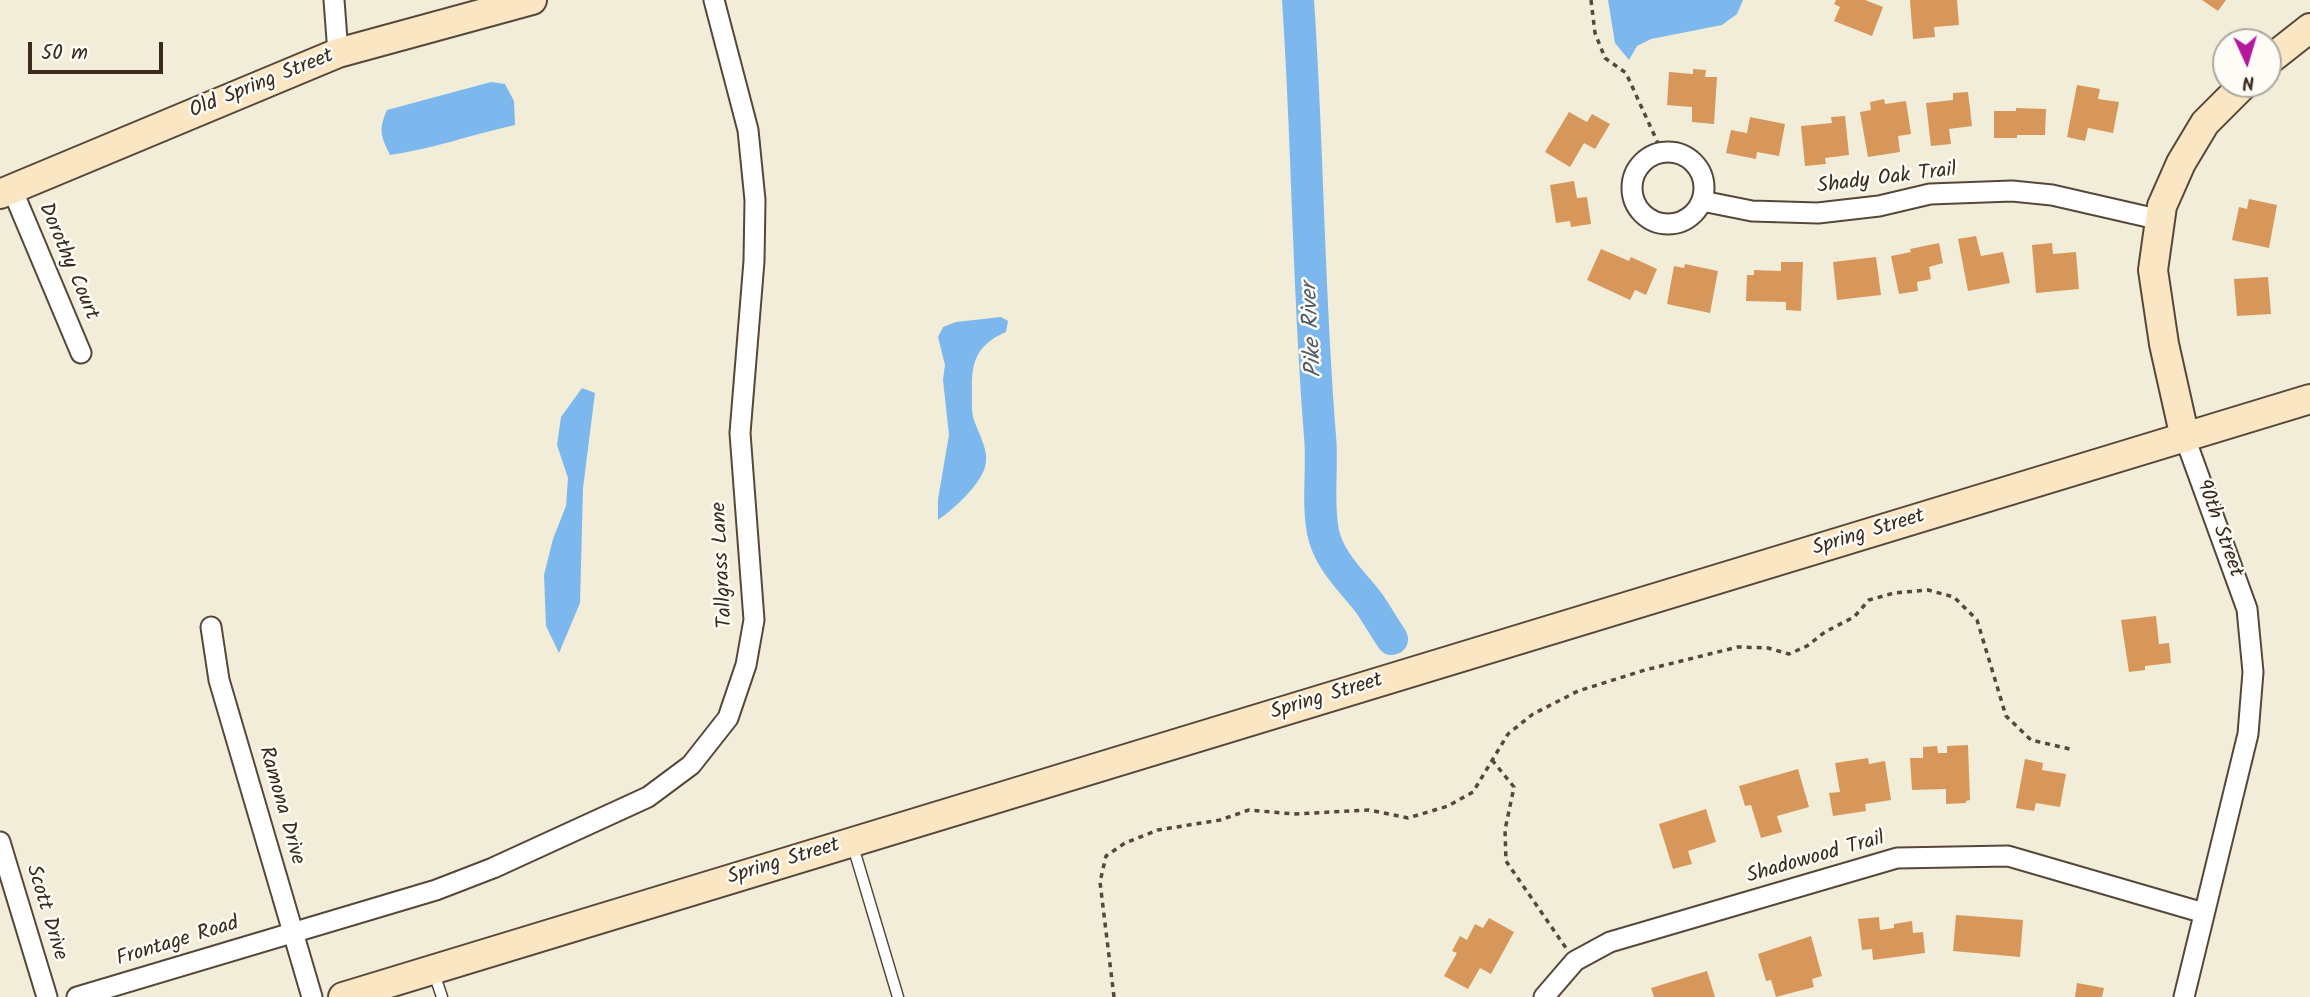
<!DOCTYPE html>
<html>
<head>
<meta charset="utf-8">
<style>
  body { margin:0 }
  #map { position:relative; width:2310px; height:997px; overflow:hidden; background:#f2edd8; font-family:Kalam,sans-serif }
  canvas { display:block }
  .north { position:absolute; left:2212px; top:28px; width:70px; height:70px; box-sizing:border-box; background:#fdfcf7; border:2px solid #afa8a0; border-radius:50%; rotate:176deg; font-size:19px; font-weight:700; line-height:28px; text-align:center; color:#3b2a1e }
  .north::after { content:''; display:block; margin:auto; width:24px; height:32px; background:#b5179e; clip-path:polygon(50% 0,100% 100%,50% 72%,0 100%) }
  .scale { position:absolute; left:28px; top:42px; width:135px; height:32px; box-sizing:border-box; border:4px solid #3b2a1e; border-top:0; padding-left:9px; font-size:21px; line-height:24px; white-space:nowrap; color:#3b2a1e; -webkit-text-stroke:5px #fdfcf7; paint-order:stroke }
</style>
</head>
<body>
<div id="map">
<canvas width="2310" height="997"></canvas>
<div class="north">N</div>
<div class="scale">50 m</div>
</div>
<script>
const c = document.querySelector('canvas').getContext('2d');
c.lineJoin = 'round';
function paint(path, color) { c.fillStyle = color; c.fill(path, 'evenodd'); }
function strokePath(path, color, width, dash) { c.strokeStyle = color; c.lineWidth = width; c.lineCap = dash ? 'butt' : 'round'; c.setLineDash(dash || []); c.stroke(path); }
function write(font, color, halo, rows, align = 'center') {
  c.font = font + ' Kalam,sans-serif'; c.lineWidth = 5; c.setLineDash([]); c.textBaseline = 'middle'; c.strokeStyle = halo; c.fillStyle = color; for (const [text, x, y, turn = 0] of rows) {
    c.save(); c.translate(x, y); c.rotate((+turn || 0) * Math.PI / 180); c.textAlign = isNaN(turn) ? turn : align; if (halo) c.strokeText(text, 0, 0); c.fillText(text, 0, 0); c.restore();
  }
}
const water = new Path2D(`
  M1608,0H1743L1737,14L1722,25L1651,39L1637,46L1629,60L1615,43Z
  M491,82L505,84L514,101L515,125C473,134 433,149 390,155C381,136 378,130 387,110Z
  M1001,317L1008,321L1006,332C976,345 971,362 972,393C972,402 971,411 974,420C978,432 988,449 986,462C984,482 955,508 938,520V499L949,435L943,380L945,365L938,337L943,327L956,322Z
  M582,388L595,393L583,488L580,603L559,653L546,626L544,575L553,539L566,506L568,478L557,445L561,417Z`);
const river = new Path2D(`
  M1298,0C1308,145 1308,291 1320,436C1323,468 1317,501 1323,532C1329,561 1352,581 1369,603C1377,615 1384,627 1392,639`);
const building = new Path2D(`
  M1836,0H1865L1883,7L1872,36L1834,21L1840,7L1834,4Z
  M1910,0H1957L1959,25L1934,27L1935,37L1913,39Z
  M2202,0H2226L2218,11Z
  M1693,69L1706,70L1705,77H1717L1714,124L1692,122V107L1667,105L1669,72L1693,74Z
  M2077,85L2100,89L2098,99L2119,102L2113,133L2088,128L2085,141L2067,137Z
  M1968,92L1972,126L1949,129L1951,144L1931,146L1926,103L1953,100V93Z
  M1884,99L1885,104L1906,101L1911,134L1898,136L1900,152L1868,157L1860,112L1871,110L1870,102Z
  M2016,108L2046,109L2045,135H2017V138H1994V111H2016Z
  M1569,112L1587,122L1592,114L1610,124L1595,149L1584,143L1570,167L1545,152Z
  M1845,116L1849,155L1825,158L1826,164L1805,166L1801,126L1832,123L1831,117Z
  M1750,117L1785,124L1779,156L1757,152L1756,159L1726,153L1731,130L1747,133Z
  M1574,181L1577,198L1587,197L1591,224L1571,227L1570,221L1556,223L1550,185Z
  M2249,199L2277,205L2269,248L2232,240L2239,207L2247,209Z
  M1976,236L1981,256L2003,252L2010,283L1968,291L1958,239Z
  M1939,243L1943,263L1929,267L1931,279L1917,282L1918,291L1899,294L1891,256L1911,252L1910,249Z
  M2052,243L2053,254L2076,252L2079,289L2036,293L2032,245Z
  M1601,249L1629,261L1631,257L1657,269L1646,295L1635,290L1630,300L1587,280Z
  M1876,257L1881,295L1837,300L1833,262Z
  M1781,262H1803L1801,311L1786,310V302L1746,301L1747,275H1754V270L1781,271Z
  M1685,264L1718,271L1710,313L1667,304L1674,266L1684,268Z
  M2268,277L2271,314L2237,316L2234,279Z
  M2156,616L2159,644L2169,643L2171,663L2145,666V670L2129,672L2121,620Z
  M1968,745L1970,800L1966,801V803L1946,804V789L1912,790L1910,758H1923V747L1937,746L1938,753H1947V746Z
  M1868,758L1869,764L1885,761L1891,800L1865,804L1866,811L1833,816L1829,793L1840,792L1835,763Z
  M2025,759L2043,763L2042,770L2066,774L2060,807L2036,803L2034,811L2016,808Z
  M1798,769L1809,807L1777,816L1782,832L1761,838L1751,805L1745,806L1739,786Z
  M1706,809L1716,842L1688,851L1692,864L1673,869L1659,824Z
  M1956,915L2023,920L2020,957L1953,951Z
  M1879,917L1880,930L1894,928V924L1912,921L1913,933L1923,932L1925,953L1873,960L1872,949L1862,950L1858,919Z
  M1489,918L1514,932L1491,974L1480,968L1468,989L1444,976L1457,953L1452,951L1460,936L1467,940L1475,924L1483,928Z
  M1811,936L1822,976L1812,979L1814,987L1776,997L1771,980L1766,981L1758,954Z
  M1707,971L1715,997H1654L1651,988Z
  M2077,983L2104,988L2102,997H2075Z`);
const path = new Path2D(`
  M1591,0L1595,33L1605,58L1626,73L1662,152
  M1492,760L1514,787L1505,830L1506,861L1566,948
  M1114,997L1100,882L1106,856L1125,843L1158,830L1220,820L1249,810L1294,814L1369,810L1408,818L1448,806L1473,792L1508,734L1533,714L1578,691L1645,670L1738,647L1768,648L1789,654L1807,646L1825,632L1854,617L1869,600L1894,593L1928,590L1954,597L1977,620L2006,716L2031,740L2074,750`);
const lane = new Path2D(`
  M852,843L898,997
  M433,970L442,997`);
const street = new Path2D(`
  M334,0L338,53
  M1632 188a36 36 0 1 1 72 0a36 36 0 1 1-72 0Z
  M12,189L81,353
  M1702,201L1752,211L1818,213L1879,206L1930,194L2012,191L2052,195L2161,220
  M211,627L219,680L312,997
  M0,842L47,997
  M77,997L436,890L493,868L648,797L691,765L728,718L746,665L754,620L740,433L754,261L755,200L748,130L714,0
  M1544,997L1575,961L1610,942L1897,858L2008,856L2204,913
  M2184,997L2248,734L2253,672L2247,609L2185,438`);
const secondary = new Path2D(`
  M2268,61L2310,28
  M0,194L338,53L532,0
  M2185,438L2164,344L2153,270L2162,206L2181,163L2205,123L2244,84
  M343,997L2310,399`);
const streetNames = [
  ["Old Spring Street",262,85,-22],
  ["Shady Oak Trail",1887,180,-7],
  ["Dorothy Court",67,262,67],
  ["90th Street",2218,529,70],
  ["Spring Street",1869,534,-17],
  ["Tallgrass Lane",724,565,-93],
  ["Spring Street",1327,698,-17],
  ["Ramona Drive",280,806,74],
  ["Shadowood Trail",1816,859,-16],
  ["Spring Street",784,863,-17],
  ["Scott Drive",45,913,73],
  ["Frontage Road",178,943,-17]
];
const waterNames = [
  ["Pike River",1314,330,-93]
];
paint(water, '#7cb8ee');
strokePath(river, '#7cb8ee', 32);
paint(building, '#d7975a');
strokePath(lane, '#56473a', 13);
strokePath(street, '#56473a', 23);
strokePath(secondary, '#56473a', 32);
strokePath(path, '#56473a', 3.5, [5, 5]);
strokePath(lane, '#fff', 10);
strokePath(street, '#fff', 19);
strokePath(secondary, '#fbe6c4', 28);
write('21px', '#3b2a1e', '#fdfcf7', streetNames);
write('italic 23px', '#525c67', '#fdfcf7', waterNames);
</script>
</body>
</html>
